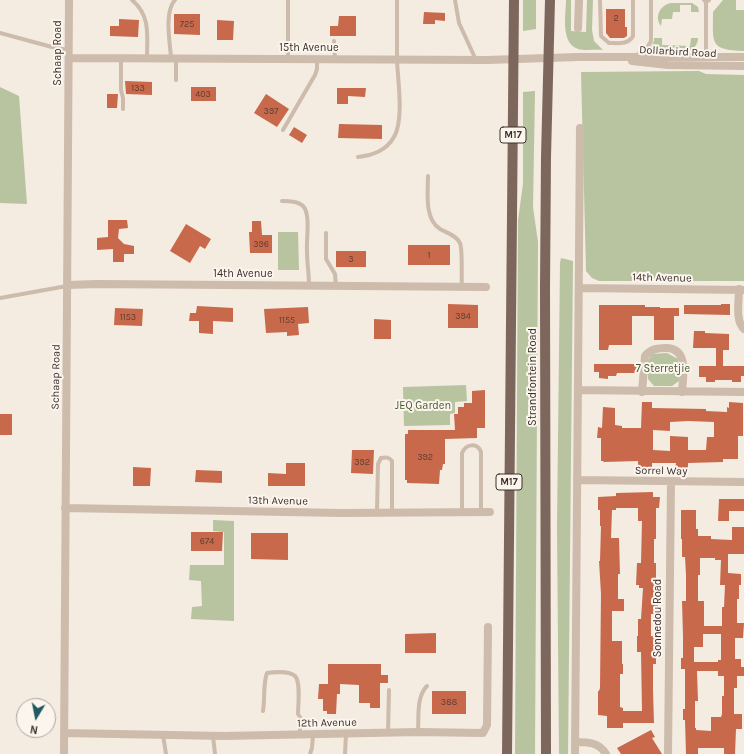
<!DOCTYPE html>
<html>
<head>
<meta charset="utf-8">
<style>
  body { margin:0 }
  #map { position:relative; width:744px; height:754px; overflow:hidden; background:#f4ebe1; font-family:Karla,sans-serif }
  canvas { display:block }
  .north { position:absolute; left:16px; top:698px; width:40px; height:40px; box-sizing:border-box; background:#fbf5ee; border:1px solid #aea6a0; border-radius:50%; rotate:190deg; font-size:11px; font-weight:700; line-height:16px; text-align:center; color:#3b302b }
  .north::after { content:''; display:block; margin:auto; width:14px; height:18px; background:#1f5a5e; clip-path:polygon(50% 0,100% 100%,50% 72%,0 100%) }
</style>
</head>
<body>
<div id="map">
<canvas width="744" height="754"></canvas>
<div class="north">N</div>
</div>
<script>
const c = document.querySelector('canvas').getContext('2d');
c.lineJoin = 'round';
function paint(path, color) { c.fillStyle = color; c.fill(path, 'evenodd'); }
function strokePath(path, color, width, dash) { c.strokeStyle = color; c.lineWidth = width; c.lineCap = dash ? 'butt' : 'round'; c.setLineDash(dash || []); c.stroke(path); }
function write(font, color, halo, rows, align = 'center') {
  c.font = font + ' Karla,sans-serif'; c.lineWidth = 4; c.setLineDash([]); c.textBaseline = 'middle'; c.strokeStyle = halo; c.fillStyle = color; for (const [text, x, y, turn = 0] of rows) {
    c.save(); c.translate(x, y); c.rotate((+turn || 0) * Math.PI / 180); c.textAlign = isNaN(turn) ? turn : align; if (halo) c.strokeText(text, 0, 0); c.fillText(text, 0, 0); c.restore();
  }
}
const green = new Path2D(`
  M523,0H536V29L523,31Z
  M566,0H571V31L586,32L587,0H593L592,30L594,41L603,50C596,49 585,51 578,49C560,43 566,14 566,0Z
  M723,0H736V10H744V51C709,50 713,43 713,12Z
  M671,3H692L698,7L699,12H691V5H680V12H673L672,19H662L661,26C654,17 660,5 671,3Z
  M654,38H662V45L690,46L691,38H698C698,46 692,50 686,52H648L654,41Z
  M699,71L706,74L744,75V281H599L592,278L586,271L581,72Z
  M0,87L19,96L27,204L0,203Z
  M535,91L533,207L538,242L535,754H515L518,220L523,184V92Z
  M278,232H298L299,270H278Z
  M561,258L573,261L568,754H559L557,527L560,263Z
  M667,353L678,359L679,381L672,386H654L648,379V360L652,354Z
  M466,385L467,401L455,402V413L450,414V425L404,426L403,387Z
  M213,520L234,521V621L191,619L192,607L202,606L201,581L189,580L190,565H224V532L213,531Z`);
const building = new Path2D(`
  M606,9H625V27H627V36L624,38H610L606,33Z
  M424,12L445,13V21L435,20V24H423Z
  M174,14H200V35L174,34Z
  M339,16H356V36H330V26H338Z
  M119,19L139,20L138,37L110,36V26H119Z
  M217,20L234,21L233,40H217Z
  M125,81L152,82V95L126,94Z
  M191,87H216V101H191Z
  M337,88H366L365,97L348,96V104H337Z
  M107,94H118L117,108H107Z
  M266,94L289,109L277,127L254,113Z
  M339,124L382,125V139L338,138Z
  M294,127L307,135L302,143L289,135Z
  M108,220H127L128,228L119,229L118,238L124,244L134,246V254H124V262H113V249L97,250V238L108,237Z
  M252,221H261L262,235H272V253H250L249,232H252Z
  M186,224L211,239L205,249L200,246L190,263L170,251Z
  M408,245H450V265H408Z
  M336,251H366V267H336Z
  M448,304L478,305V328H448Z
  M721,304H730V315L684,314V305H721Z
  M599,305H645V307H660V308H679V316H674V340H654V316H632V345H609L608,350H599Z
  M197,306L233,308V322L213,321V334L199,333V321H189L190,313H196Z
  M308,307L309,323L298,324L299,335L287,336V332L266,333L264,309Z
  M115,308L143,309L142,326L114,325Z
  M374,319L391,320V339H374Z
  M694,331H705V333L729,334V350H723V366H744V376H741V382H732V380H715V382H706V377H699V366H716V348H693Z
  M594,364H637V373H617L616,376H608V379L599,378V372H594Z
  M485,390V428H477V438L445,439V464H443L442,470H440L439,484L407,483V480H405V434H408V430H455L454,414H458V407H464V403H472V391Z
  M642,402H652V408L706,409V411L727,412V407L729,408V402L743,403V436H738V459H723V462L688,463V470H675L676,463H652V467H638V461L604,462L603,461H601V438H597L598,427L602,428L603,407L615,408V425L622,426V428H641ZM688,421L714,422V437H707L706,450H688V437L670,436V451L653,450V430L670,431V422Z
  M0,414H12V435H0Z
  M352,450H374L373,474L351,473Z
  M286,463H305V486H268V473L286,474Z
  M133,467L151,468L150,486H133Z
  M196,470L222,471V483L195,482Z
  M653,492V497H660L659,508H656V539H654V563H656V603H658V614H651V636L659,637V652H656V664H653V691L654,723H623V728H607V716L598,715V691H599L600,688L601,594L599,561H600L601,526H600V510H598V497L616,496V493ZM616,508H638V521H642L641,563H637L636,585H639V588H643L641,619H638V636H637V652H641L642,711H623V708L620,707V674H623V664H622V641H612V611H624V599H618V574H620L619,538H611L612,510H616Z
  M719,499H744V511H729V521H718Z
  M681,510H696V529H698V536H711V539L732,540V527H744V554H728V573L741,574V585H739V599H737V623H744L743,638H735V659H741V667H744V676H737V688H734V714H742V729H736L735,754H724V748H698V754H686L685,720H683V709H685V669H681V658H683V636L682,601H686V575L685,557H682V539H681ZM700,558H715V560H721L720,585H725L724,607H722V626H704V601H698V575H700ZM703,634H721V660H718V662H694V647H703ZM697,671H718V676H724V696H722V714L721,717H711V731L696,730V728H695V701H698Z
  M191,532H223L222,551H191Z
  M251,533H288V560L251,559Z
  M436,633V653H405V634Z
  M328,664H381V675H388V683H380V708H370V703H359V685L340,684V694H337L336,714H327V711H323V699H318L319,684H328Z
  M432,691H466V714H432Z
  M651,730L655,737L652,738L662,754H621L617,748Z`);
const service = new Path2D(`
  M132,0C151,16 147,36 147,58
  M288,0V59
  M455,0L459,23L476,60
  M600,0L601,36L609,43C618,43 628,45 633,36V0
  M704,0L706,2L709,0
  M0,33L52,47L68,50
  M334,41L335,59
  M637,55L647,48L651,41V0
  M171,58C170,42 164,12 175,0
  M706,58V2
  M121,59V90L123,98V109
  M176,80V59
  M283,130L315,75L317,69V59
  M358,157C373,155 386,151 394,137C404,120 398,81 397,61C397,41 397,20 397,0
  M428,176C428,192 424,219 440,229C447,233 456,235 460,243C463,251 461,277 462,287
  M282,201C289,201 298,201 303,206C311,214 306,240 307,251C307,263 309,274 309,285
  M326,233V259L335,274L336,286
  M0,298L67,286
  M377,512L378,464L381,458C386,457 389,457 392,461V512
  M462,512V453C466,444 477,442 481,452V512
  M263,711C265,699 263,683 267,673C274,672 289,671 295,676C301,682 298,706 298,714L300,717V734
  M418,732C419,717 416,697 427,686
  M388,733L389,690
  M163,735L166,754
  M213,736L215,754
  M310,754L312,748L313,735
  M345,754L346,734`);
const minor = new Path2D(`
  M578,28L579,0
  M69,58L487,60L578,57H744
  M632,61L668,65L744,66
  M68,285L97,284L486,287
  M579,288L744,290
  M739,289C739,301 735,321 744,329
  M578,390L744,392
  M642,392L645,356C651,349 657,348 666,348C689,348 683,376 682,392
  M577,480L744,482
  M65,508L342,513L490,512
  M64,733L224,736L418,732L483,733L487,725L488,627
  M575,742C587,742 599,742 606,754
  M64,754L69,0
  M575,754L580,128
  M668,754L671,482`);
const primary = new Path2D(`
  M507,754L514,0
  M546,754L545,288L546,157L550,0`);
const numberNames = [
  ["2",616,18],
  ["725",187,24],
  ["133",138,88],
  ["403",203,94],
  ["397",271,111],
  ["396",261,244],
  ["1",429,255],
  ["3",351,259],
  ["394",463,316],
  ["1153",128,317],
  ["1155",287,320],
  ["392",425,457],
  ["392",362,462],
  ["674",207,541],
  ["388",449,702]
];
const shields = [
  [513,135,26],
  [509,482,26]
];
const shieldNames = [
  ["M17",513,135],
  ["M17",509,482]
];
const streetNames = [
  ["15th Avenue",309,48],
  ["Dollarbird Road",678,52,3],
  ["Schaap Road",58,53,-90],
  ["14th Avenue",243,274],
  ["14th Avenue",662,278,1],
  ["Schaap Road",56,377,-89],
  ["Strandfontein Road",533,377,-90],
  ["Sorrel Way",661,471,1],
  ["13th Avenue",278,501,1],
  ["Sonnedou Road",658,618,-90],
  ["12th Avenue",327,723,-1]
];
const parkNames = [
  ["7 Sterretjie",663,369],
  ["JEQ Garden",423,406]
];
paint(green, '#b8c4a0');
paint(building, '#c8694b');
strokePath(service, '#cdbbac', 4);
strokePath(minor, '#cdbbac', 8);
strokePath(primary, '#7d675c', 10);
write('9px', '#5e3e33', null, numberNames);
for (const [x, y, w] of shields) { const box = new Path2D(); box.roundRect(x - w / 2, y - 8, w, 16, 3); c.fillStyle = '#fbf5ee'; c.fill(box); strokePath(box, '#3b302b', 1); }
write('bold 10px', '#3b302b', null, shieldNames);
write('11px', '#3b302b', '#fbf5ee', streetNames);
write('11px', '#4a5a2e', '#fbf5ee', parkNames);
</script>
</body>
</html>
